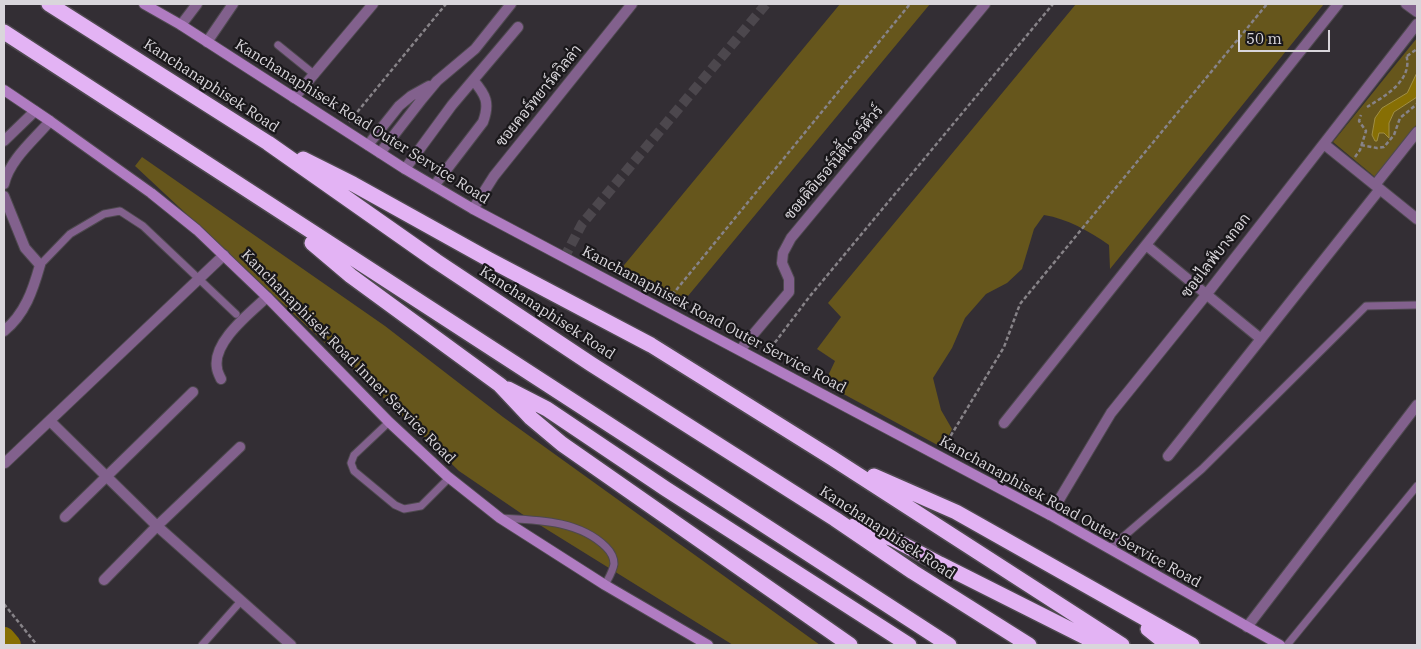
<!DOCTYPE html>
<html>
<head>
<meta charset="utf-8">
<style>
  body { margin:0 }
  #map { position:relative; width:1421px; height:649px; overflow:hidden; background:#332e34; font-family:"IBM Plex Serif",serif }
  canvas { display:block }
  .frame { position:absolute; inset:0; border:5px solid #d9d6db; pointer-events:none }
  .scale { position:absolute; left:1238px; top:30px; width:92px; height:22px; box-sizing:border-box; border:2px solid #d9d6db; border-top:0; padding-left:6px; font-size:15px; line-height:18px; white-space:nowrap; color:#d9d6db; -webkit-text-stroke:4px #19171a; paint-order:stroke }
</style>
</head>
<body>
<div id="map">
<canvas width="1421" height="649"></canvas>
<div class="frame"></div>
<div class="scale">50 m</div>
</div>
<script>
const c = document.querySelector('canvas').getContext('2d');
c.lineJoin = 'round';
function paint(path, color) { c.fillStyle = color; c.fill(path, 'evenodd'); }
function strokePath(path, color, width, dash) { c.strokeStyle = color; c.lineWidth = width; c.lineCap = dash ? 'butt' : 'round'; c.setLineDash(dash || []); c.stroke(path); }
function write(font, color, halo, rows, align = 'center') {
  c.font = font + ' "IBM Plex Serif",Sarabun,serif'; c.lineWidth = 4.5; c.setLineDash([]); c.textBaseline = 'middle'; c.strokeStyle = halo; c.fillStyle = color; for (const [text, x, y, turn = 0] of rows) {
    c.save(); c.translate(x, y); c.rotate((+turn || 0) * Math.PI / 180); c.textAlign = isNaN(turn) ? turn : align; if (halo) c.strokeText(text, 0, 0); c.fillText(text, 0, 0); c.restore();
  }
}
const green = new Path2D(`
  M840,4H930L683,302L620,270Z
  M1076,4H1324L1110,269L1109,245C1089,231 1068,219 1044,215L1034,229L1022,269L1007,283L986,294L965,318L952,348L933,378L941,410L952,429L943,448L827,385V378L835,361L817,349L841,317L828,303Z
  M1417,38V124L1375,177L1333,142Z
  M142,157L385,326L503,417L820,645H733L522,514L459,471L370,385L135,166Z`);
const water = new Path2D(`
  M1417,73V97L1394,112L1389,123V138L1384,133H1379L1377,141H1375L1372,135L1375,118L1382,108L1407,93Z`);
const river = new Path2D(`
  M4,638L10,645`);
const minorTunnel = new Path2D(`
  M564,258L582,224L766,4`);
const path = new Path2D(`
  M1407,56L1417,49
  M1367,107C1385,96 1414,80 1406,54
  M349,122L446,4
  M1361,145L1377,148L1384,147L1394,135L1400,118L1417,104
  M1355,157L1360,150L1366,131L1359,121L1361,115
  M668,300L910,4
  M767,353L810,296L1053,4
  M944,447L1004,347L1020,304L1267,4
  M4,604L37,645`);
const service = new Path2D(`
  M278,45L315,75
  M40,265L70,234L104,214L120,211L143,226L236,314
  M389,422L354,455L351,463L354,471L395,505L404,509L421,506L449,478
  M500,518C536,520 579,520 606,547C610,551 614,557 614,564C613,571 608,579 605,585
  M1109,549L1202,469L1366,306L1417,305
  M202,645L241,601
  M1287,645L1417,486`);
const minor = new Path2D(`
  M1406,4L1417,12
  M181,25L197,4
  M207,42L233,4
  M294,98L373,4
  M4,141L35,111
  M1324,144L1417,219
  M368,145L399,106L411,96L429,86
  M380,153L422,99L437,81L475,49L511,4
  M405,169L452,105L518,27
  M4,184C10,159 34,140 50,121
  M1375,185L1417,132
  M434,186L483,122C490,103 486,95 473,80
  M4,196L25,248L40,265C33,290 25,314 4,331
  M473,209L494,176L632,4
  M1146,245L1261,339
  M740,350L789,292V279L782,263L783,253L791,238L985,4
  M221,379C219,375 217,371 217,368C212,342 250,313 267,297
  M50,421L157,526L291,645
  M1004,423L1338,4
  M1168,456L1380,189
  M5,463L224,255
  M1050,515L1111,413L1206,295L1417,24
  M65,517L193,392
  M104,580L157,526L240,447
  M1247,627L1417,405`);
const secondary = new Path2D(`
  M144,4L181,25L405,169L473,209L1050,515L1280,645
  M4,90L50,121L151,193L197,230L267,297L389,422L447,476L500,518L605,585L708,645`);
const motorway = new Path2D(`
  M49,4L268,143L436,261L591,364L835,519L913,572L1029,645
  M4,32L949,645
  M303,159L353,184L488,259L651,345L832,458L1122,645
  M312,243L351,276L500,385L531,418L562,444L850,645
  M508,389L547,409L666,489L909,645
  M874,476L956,512L1192,645
  M854,526L893,539L940,564L1101,645
  M1148,629L1168,645`);
const streetNames = [
  ["Kanchanaphisek Road",211,86,33],
  ["ซอยคอร์ทยาร์ดวิลล่า",539,96,-51],
  ["Kanchanaphisek Road Outer Service Road",362,122,32],
  ["ซอยดิอิเธอร์นิตี้เวอร์ดัวร์",834,163,-50],
  ["ซอยไลฟ์บางกอก",1216,256,-52],
  ["Kanchanaphisek Road",547,313,33],
  ["Kanchanaphisek Road Outer Service Road",714,320,28],
  ["Kanchanaphisek Road Inner Service Road",348,357,45],
  ["Kanchanaphisek Road Outer Service Road",1070,512,29],
  ["Kanchanaphisek Road",887,533,33]
];
paint(green, '#66561c');
paint(water, '#876f04');
strokePath(water, '#a08e44', 1);
strokePath(river, '#876f04', 22);
strokePath(minorTunnel, '#4c474d', 10, [10, 5]);
strokePath(service, '#4e494f', 9);
strokePath(minor, '#4e494f', 12);
strokePath(secondary, '#4e494f', 12);
strokePath(motorway, '#4e494f', 18);
strokePath(path, '#878388', 2.5, [4, 2.5]);
strokePath(service, '#82618d', 7);
strokePath(minor, '#82618d', 10);
strokePath(secondary, '#b07cc2', 10);
strokePath(motorway, '#e3b3f4', 15);
write('15px', '#d9d6db', '#19171a', streetNames);
</script>
</body>
</html>
